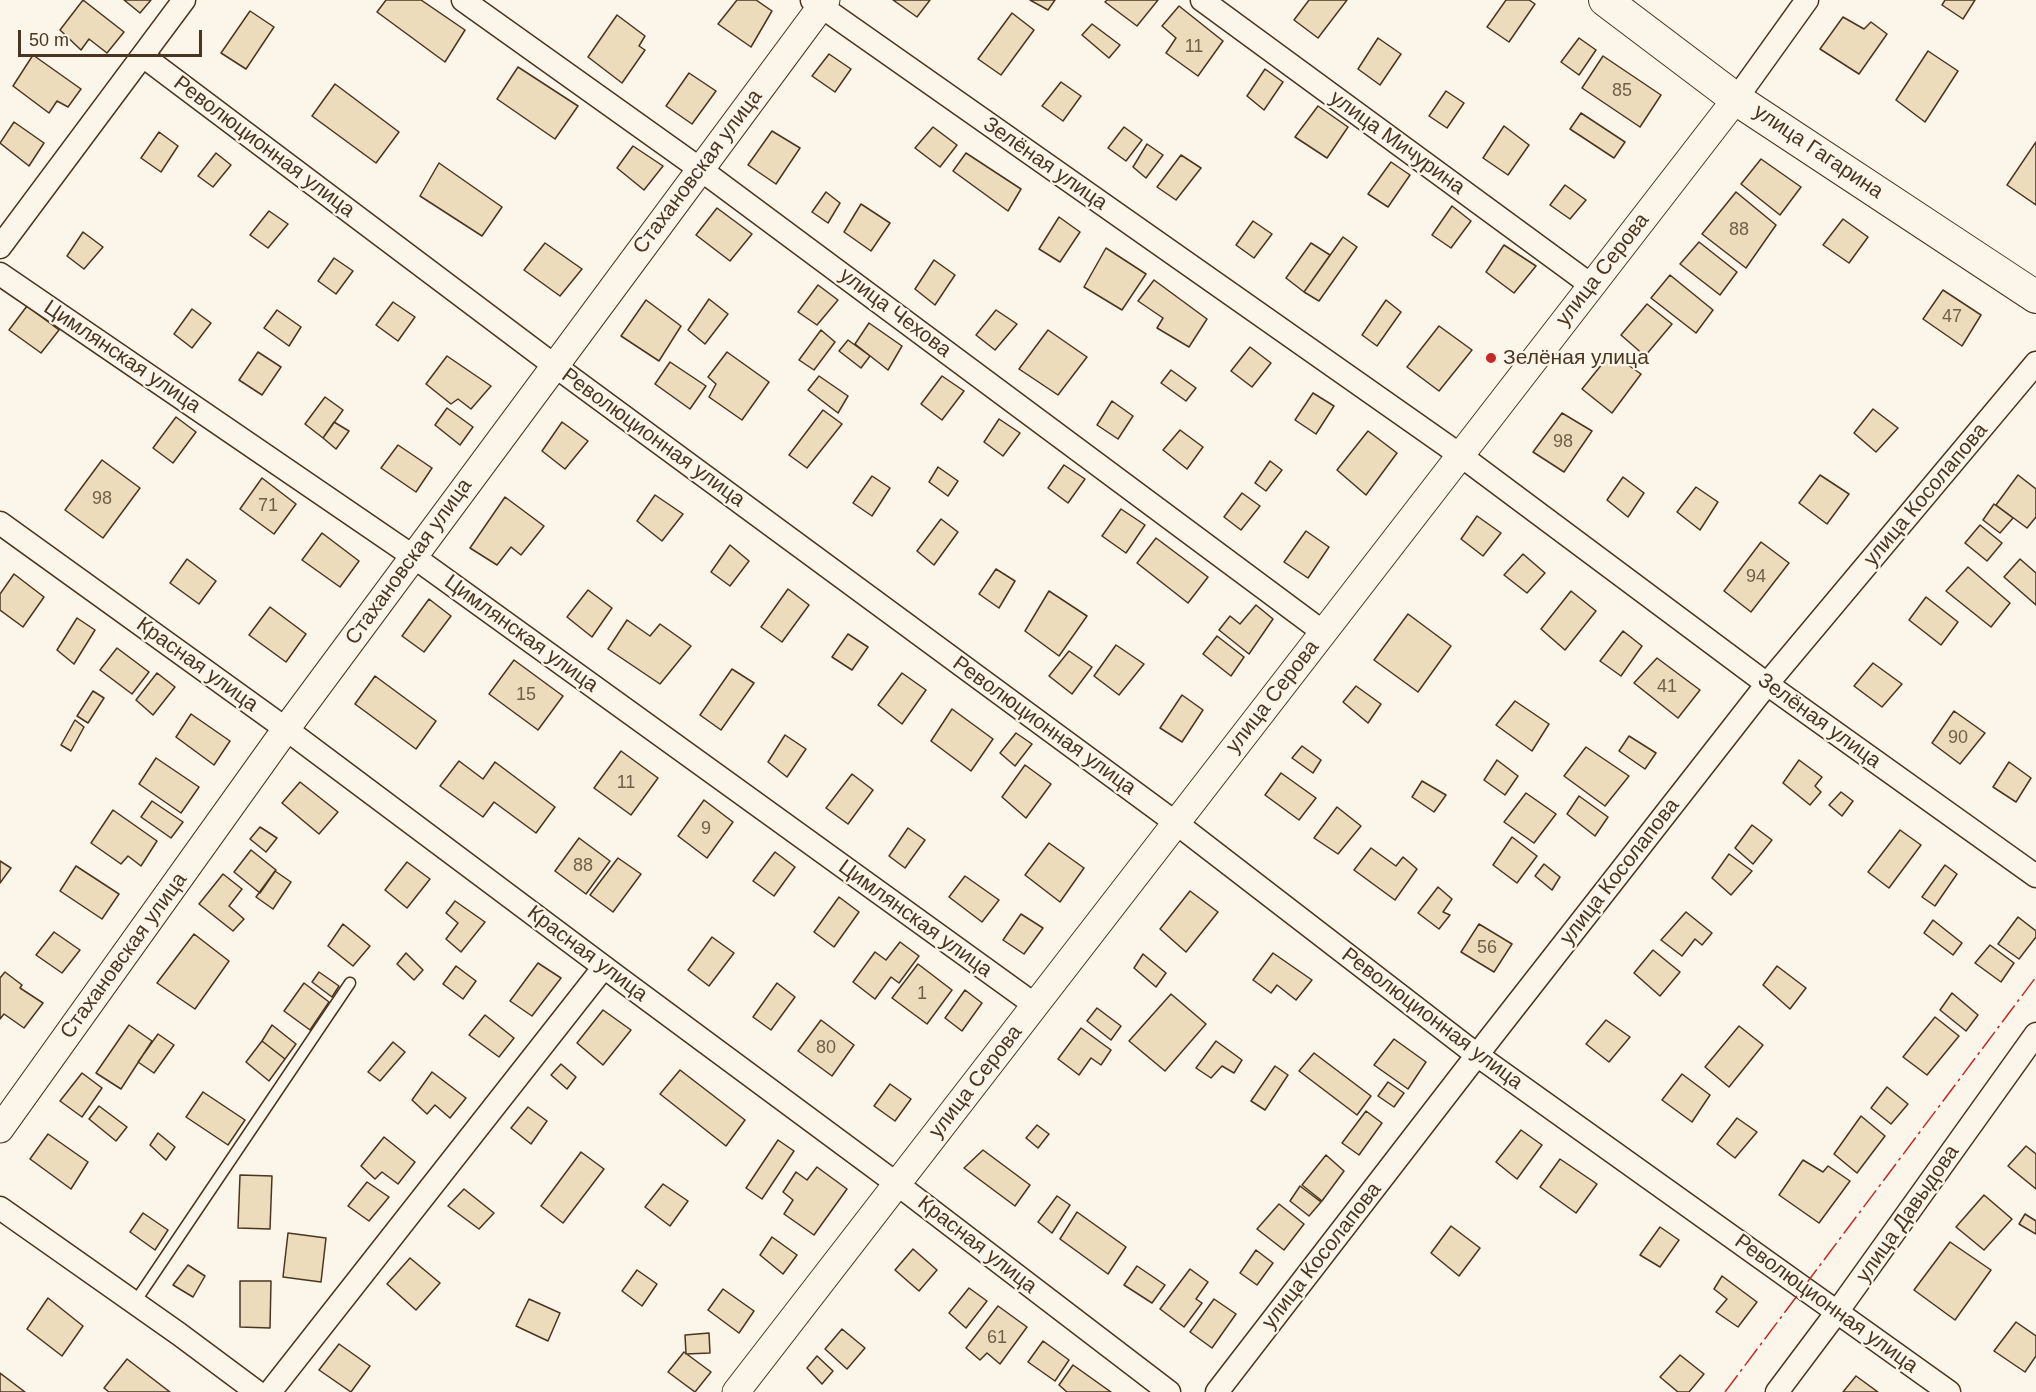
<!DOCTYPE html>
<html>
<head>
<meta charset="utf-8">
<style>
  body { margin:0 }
  #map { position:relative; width:2036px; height:1392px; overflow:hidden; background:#fbf6e9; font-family:Arial,sans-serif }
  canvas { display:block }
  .scale { position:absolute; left:18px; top:30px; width:184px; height:27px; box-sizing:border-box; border:3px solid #4a3520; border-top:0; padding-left:8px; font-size:18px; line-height:21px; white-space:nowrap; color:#4a3520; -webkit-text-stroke:4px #fbf6e9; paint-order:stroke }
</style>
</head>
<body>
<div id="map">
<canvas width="2036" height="1392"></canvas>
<div class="scale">50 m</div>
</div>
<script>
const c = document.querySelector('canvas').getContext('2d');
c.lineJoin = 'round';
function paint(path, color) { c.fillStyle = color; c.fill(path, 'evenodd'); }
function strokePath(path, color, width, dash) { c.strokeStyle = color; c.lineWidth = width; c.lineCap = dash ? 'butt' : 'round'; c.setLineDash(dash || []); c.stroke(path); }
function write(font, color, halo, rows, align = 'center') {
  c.font = font + ' Arial,sans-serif'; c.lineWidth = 4.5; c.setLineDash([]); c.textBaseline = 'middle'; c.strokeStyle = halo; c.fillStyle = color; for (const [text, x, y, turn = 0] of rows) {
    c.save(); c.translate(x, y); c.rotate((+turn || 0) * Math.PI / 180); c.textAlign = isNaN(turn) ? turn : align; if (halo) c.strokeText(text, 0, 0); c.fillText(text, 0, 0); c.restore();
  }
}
const building = new Path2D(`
  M83,0L124,32L107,53L89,39L81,50L60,30Z
  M124,0H151L140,13Z
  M386,0H421L465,30L445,62L377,12Z
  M737,0H756L772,11L751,47L718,24Z
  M893,0H930L917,17Z
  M1030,0H1055L1048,10Z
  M1107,0H1158L1137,26L1105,2Z
  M1309,0H1347L1318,38L1294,20Z
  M1506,0H1529L1535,4L1509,42L1487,27Z
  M1945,0H1975L1963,19L1942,5Z
  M1179,6L1223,41L1198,76L1166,53L1176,38L1162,26Z
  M250,11L274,27L246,69L221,53Z
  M1012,13L1034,30L1001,75L978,59Z
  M617,15L645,36L639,46L645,50L622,83L588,57Z
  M1843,17L1864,29L1871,22L1887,34L1859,74L1820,49Z
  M1092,24L1120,45L1109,58L1082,35Z
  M1378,38L1401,54L1380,85L1358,69Z
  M1579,38L1596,50L1579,75L1561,62Z
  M1928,51L1958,71L1925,122L1896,100Z
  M829,54L851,69L835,92L812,76Z
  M33,55L81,89L68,107L57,101L49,113L13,86Z
  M1603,56L1661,95L1640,127L1582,88Z
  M518,67L578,106L555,139L497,99Z
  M1265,69L1283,82L1264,110L1247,96Z
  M689,73L716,91L692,124L666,106Z
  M1061,82L1081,96L1063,121L1042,106Z
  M335,84L399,132L376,163L312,116Z
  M1446,91L1464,103L1447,128L1429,116Z
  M1318,106L1348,127L1327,158L1295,137Z
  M1581,113L1625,142L1614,158L1570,129Z
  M14,122L44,143L29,166L0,143Z
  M1504,126L1529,145L1508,175L1483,158Z
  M933,127L957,145L940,167L915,148Z
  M1124,127L1142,140L1126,161L1108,148Z
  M772,131L800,148L776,184L748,165Z
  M159,132L178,146L161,172L141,158Z
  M2036,142V205L2007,185Z
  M1147,144L1163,155L1146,178L1133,167Z
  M633,146L663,166L644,190L617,168Z
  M216,153L231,165L213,187L198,176Z
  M966,153L1021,189L1008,211L953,171Z
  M1181,155L1201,168L1176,200L1157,187Z
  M1761,159L1801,187L1780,215L1741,184Z
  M1391,162L1410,175L1388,207L1368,194Z
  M439,163L502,207L482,236L420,196Z
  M1565,185L1586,200L1570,219L1550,205Z
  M826,192L840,203L828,223L812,212Z
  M1736,192L1776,225L1746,268L1702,234Z
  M861,204L890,223L871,251L844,232Z
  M1452,206L1471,221L1451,248L1432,235Z
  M717,208L752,234L730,261L696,235Z
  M269,211L288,224L268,248L250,235Z
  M1059,217L1080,232L1060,262L1039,249Z
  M1843,219L1868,237L1849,263L1823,245Z
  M1253,221L1272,234L1254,258L1236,245Z
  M83,232L103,247L84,269L67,256Z
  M1343,237L1357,247L1319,301L1304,292Z
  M1699,242L1737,272L1720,295L1680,264Z
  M545,243L582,269L560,296L524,270Z
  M1311,243L1330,255L1304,292L1286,278Z
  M1504,245L1536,266L1514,293L1486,272Z
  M1106,248L1146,274L1122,310L1084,287Z
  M334,258L353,271L336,294L318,281Z
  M934,260L955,275L935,305L915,289Z
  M1670,275L1713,310L1696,333L1651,298Z
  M1154,280L1207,319L1189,347L1157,328L1163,318L1138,301Z
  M818,285L838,300L817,325L798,312Z
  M1943,290L1981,315L1962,346L1923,319Z
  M709,299L728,314L705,344L688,330Z
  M646,300L681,326L659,361L621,336Z
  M1386,300L1401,312L1377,346L1362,335Z
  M393,302L415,317L398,341L376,325Z
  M1647,304L1672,324L1645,356L1621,335Z
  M27,306L59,330L41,353L9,330Z
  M192,309L211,323L192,348L174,334Z
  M277,310L301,327L289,346L264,328Z
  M996,310L1017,324L995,350L976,335Z
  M869,323L902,346L888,370L855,344Z
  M1439,326L1472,350L1439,391L1407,367Z
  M821,330L835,342L814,370L799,360Z
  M1048,330L1087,357L1058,395L1019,369Z
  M848,340L870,356L861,368L839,351Z
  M1250,347L1271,363L1252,387L1231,371Z
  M258,352L281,367L262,395L239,380Z
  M727,352L769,382L742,420L709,397L716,384L708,377Z
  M1611,353L1641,374L1612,413L1582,389Z
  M447,356L491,386L471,409L458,399L451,404L426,384Z
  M670,362L706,386L690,409L655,384Z
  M1171,370L1196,388L1186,401L1161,383Z
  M819,376L848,396L838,413L808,390Z
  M942,376L964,391L942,420L921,404Z
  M1313,393L1334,406L1316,434L1295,420Z
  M325,397L343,410L323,438L305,424Z
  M1112,401L1133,416L1118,439L1097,425Z
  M447,408L473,427L460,445L435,425Z
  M1873,409L1898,428L1876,452L1854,433Z
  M823,410L842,424L807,468L789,455Z
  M1562,413L1592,431L1564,472L1533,452Z
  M176,417L196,432L173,463L153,448Z
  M999,419L1020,433L1003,456L984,442Z
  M334,422L349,431L336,449L323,438Z
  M562,422L588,441L565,469L542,451Z
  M1180,430L1203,447L1187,469L1163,450Z
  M1368,431L1397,453L1366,495L1337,470Z
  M398,445L432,468L416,492L381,468Z
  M102,460L140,488L103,538L65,510Z
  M1270,461L1282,470L1266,491L1255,483Z
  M1064,465L1085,479L1068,503L1048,488Z
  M938,467L958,481L948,496L929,482Z
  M1820,475L1849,494L1827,524L1799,503Z
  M2018,475L2036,489V517L2027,528L1996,505Z
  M872,476L890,488L872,516L853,503Z
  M1623,477L1644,493L1628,517L1607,500Z
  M262,478L296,504L274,534L240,509Z
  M1696,487L1718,502L1700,530L1677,512Z
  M1242,493L1260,506L1241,530L1224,517Z
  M655,495L683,514L662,541L637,521Z
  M505,497L544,526L521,555L511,547L497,565L470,548Z
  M1994,504L2013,518L2000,533L1983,520Z
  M1121,509L1145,525L1126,553L1102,536Z
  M1477,516L1501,533L1483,556L1461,539Z
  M941,519L958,532L934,565L917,551Z
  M1980,525L2002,543L1987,561L1965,543Z
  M1306,531L1329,547L1308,578L1284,562Z
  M322,533L359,561L340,587L302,560Z
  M1156,538L1208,577L1188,603L1137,563Z
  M1761,542L1789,563L1751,612L1724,591Z
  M730,545L749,561L730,586L711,572Z
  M1523,554L1545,573L1527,593L1504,575Z
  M187,559L216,581L199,604L170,583Z
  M2020,559L2036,573V605L2004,577Z
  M1968,567L2010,603L1991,627L1946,591Z
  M996,569L1015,581L999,608L979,594Z
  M14,574L44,597L23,627L0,610V594Z
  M788,589L809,605L782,642L761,627Z
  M588,590L612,608L592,637L567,617Z
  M1049,591L1087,616L1059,656L1025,631Z
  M1571,591L1596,611L1565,650L1541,629Z
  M1926,597L1958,622L1941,645L1909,620Z
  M429,599L451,616L424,652L402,636Z
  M1256,605L1273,619L1249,654L1219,630L1230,616L1240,624Z
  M270,607L306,634L286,662L249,635Z
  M1408,614L1451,646L1418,692L1374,660Z
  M77,618L95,630L74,664L57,650Z
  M627,620L650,636L660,624L691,646L660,684L608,649Z
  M1623,631L1642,646L1621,676L1600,661Z
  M848,634L868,647L852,670L832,657Z
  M1217,636L1244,657L1231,676L1203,654Z
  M1116,645L1144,664L1119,695L1094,676Z
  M117,648L149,672L132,694L100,670Z
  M1069,651L1092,667L1072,694L1049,676Z
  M1657,658L1700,690L1678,718L1634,683Z
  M514,660L563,696L538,730L489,694Z
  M1873,663L1902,684L1882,707L1854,686Z
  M732,669L754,683L721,730L700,715Z
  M157,673L175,687L153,715L136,700Z
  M902,673L926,690L902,724L878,705Z
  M375,676L436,721L416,749L355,704Z
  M1356,686L1381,704L1368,723L1343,702Z
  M93,691L104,698L88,723L77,716Z
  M1182,695L1203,710L1182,742L1160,728Z
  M1515,701L1549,724L1532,751L1496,725Z
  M952,709L993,739L971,771L931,741Z
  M1954,711L1985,733L1960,764L1932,743Z
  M191,714L230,741L214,765L176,737Z
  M75,720L84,727L71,751L61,745Z
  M1016,733L1032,744L1015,766L1000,753Z
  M785,735L806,749L787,777L768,762Z
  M1629,736L1656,753L1645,769L1619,751Z
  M1302,746L1321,760L1313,773L1292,758Z
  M1586,747L1629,776L1605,806L1564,776Z
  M621,751L658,778L631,815L594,788Z
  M156,758L199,787L181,813L139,784Z
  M1497,760L1518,776L1505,795L1484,780Z
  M1799,760L1822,777L1815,786L1821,792L1810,805L1783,783Z
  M459,761L483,779L495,762L555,807L536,833L494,802L483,817L440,786Z
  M2009,762L2031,778L2016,802L1993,787Z
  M1025,765L1051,784L1026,818L1002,797Z
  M1281,773L1316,798L1299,820L1265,795Z
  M852,774L873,790L848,824L826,808Z
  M1422,781L1446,795L1434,812L1412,797Z
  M300,782L338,812L319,834L282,803Z
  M1841,792L1853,801L1842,816L1829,805Z
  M1526,793L1556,814L1534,843L1504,822Z
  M1579,796L1608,817L1595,836L1567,814Z
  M704,800L733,822L707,858L678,836Z
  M152,801L183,822L171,838L141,817Z
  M1337,807L1361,826L1338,854L1314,838Z
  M113,810L157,841L141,866L128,856L121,864L91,843Z
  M1752,825L1772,840L1753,864L1735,848Z
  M260,827L277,838L266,852L250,839Z
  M908,828L925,840L905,868L889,856Z
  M1900,830L1921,845L1889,888L1868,872Z
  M1512,837L1537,856L1517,883L1493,865Z
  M579,838L610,861L586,894L555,871Z
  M1049,843L1084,868L1060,902L1025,875Z
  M1371,848L1396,866L1403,857L1417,869L1395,900L1354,870Z
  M251,850L276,870L260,893L234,872Z
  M775,852L795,867L774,896L753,881Z
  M1729,854L1752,871L1731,895L1712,878Z
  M618,858L641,874L613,912L590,895Z
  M0,861L11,868L0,883Z
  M407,862L430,879L407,908L385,890Z
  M1544,864L1560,877L1552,890L1535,876Z
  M1945,865L1957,874L1935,906L1922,897Z
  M76,866L119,894L102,919L60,891Z
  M275,871L291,882L273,909L256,897Z
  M223,874L242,889L229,906L244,919L233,931L199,904Z
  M965,876L999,900L982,922L949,897Z
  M1438,887L1452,899L1443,912L1450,915L1439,929L1418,913Z
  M1190,891L1218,912L1186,952L1160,929Z
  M839,897L859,912L834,947L814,932Z
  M455,901L485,922L461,952L446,939L458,923L446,913Z
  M1686,912L1712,933L1702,945L1695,939L1682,956L1661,940Z
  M1021,914L1043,928L1024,954L1003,940Z
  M2018,917L2036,931V937L2019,959L1998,944Z
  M1933,920L1962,943L1953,955L1924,933Z
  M343,924L370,946L353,966L328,946Z
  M1479,924L1512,944L1494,972L1461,952Z
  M54,932L80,950L62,973L36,955Z
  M194,934L229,961L195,1009L157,983Z
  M712,937L734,953L709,986L688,970Z
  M900,942L919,956L899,983L891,977L875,999L853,982L875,952L886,960Z
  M1990,945L2014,963L2001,982L1975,963Z
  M1653,950L1680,972L1660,996L1634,973Z
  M406,953L423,970L414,980L397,964Z
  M1273,953L1312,980L1296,1000L1277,985L1271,993L1253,980Z
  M1143,954L1166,973L1156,987L1134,968Z
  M538,963L561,978L532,1016L510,1001Z
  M918,964L952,990L927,1024L892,998Z
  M456,966L476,981L463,999L443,984Z
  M1777,966L1806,988L1790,1009L1763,985Z
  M5,972L22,985L20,988L43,1003L24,1028L4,1014L0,1019V978Z
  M319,972L339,986L332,997L312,982Z
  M304,983L329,1002L310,1030L284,1011Z
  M777,983L795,997L771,1030L753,1017Z
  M965,990L982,1003L962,1031L945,1018Z
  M1952,993L1978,1015L1966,1031L1940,1010Z
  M1171,994L1206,1024L1165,1071L1129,1041Z
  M1097,1008L1121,1026L1111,1040L1087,1021Z
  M603,1010L631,1030L603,1065L577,1043Z
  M485,1015L514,1038L499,1057L469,1035Z
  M1935,1017L1959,1036L1927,1075L1903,1057Z
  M821,1020L854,1045L832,1076L798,1051Z
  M1606,1020L1630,1037L1609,1062L1586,1044Z
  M129,1025L152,1041L121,1089L96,1073Z
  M272,1025L296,1044L285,1059L262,1041Z
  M1739,1026L1763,1045L1729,1087L1705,1067Z
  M1081,1028L1111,1050L1101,1065L1091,1058L1079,1075L1058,1059Z
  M158,1034L174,1045L154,1073L138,1062Z
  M1394,1039L1426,1062L1408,1089L1374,1065Z
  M262,1041L285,1059L269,1081L246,1062Z
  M1216,1041L1242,1060L1234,1073L1222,1066L1211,1078L1196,1068Z
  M393,1042L405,1052L380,1081L368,1072Z
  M1314,1053L1371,1096L1357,1115L1299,1071Z
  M561,1064L576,1077L567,1089L551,1075Z
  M1275,1066L1288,1075L1265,1110L1251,1101Z
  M680,1070L745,1120L726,1146L660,1094Z
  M432,1072L466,1098L450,1118L435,1105L427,1114L412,1100Z
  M82,1073L102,1088L82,1117L60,1101Z
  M1682,1074L1710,1095L1692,1122L1662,1100Z
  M1388,1082L1404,1093L1394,1107L1378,1096Z
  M890,1084L911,1099L895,1121L874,1106Z
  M1887,1087L1908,1104L1891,1124L1871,1108Z
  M203,1092L245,1120L228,1145L186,1117Z
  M99,1106L127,1127L116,1141L89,1119Z
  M528,1107L547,1121L531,1144L511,1128Z
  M1366,1111L1382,1123L1359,1155L1342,1143Z
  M1861,1116L1885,1136L1857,1173L1834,1154Z
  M1737,1118L1757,1132L1735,1158L1717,1144Z
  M1037,1125L1049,1134L1038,1148L1026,1138Z
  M1521,1130L1542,1145L1517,1179L1496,1162Z
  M158,1133L175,1147L166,1160L150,1145Z
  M48,1134L88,1162L71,1189L30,1159Z
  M384,1137L415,1162L398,1184L382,1172L375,1179L361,1166Z
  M778,1140L794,1151L762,1199L746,1188Z
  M2026,1146L2036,1154V1189L2008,1166Z
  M983,1150L1030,1185L1015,1206L964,1168Z
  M581,1152L604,1169L563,1223L541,1206Z
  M1326,1155L1344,1171L1322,1201L1302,1185Z
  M1560,1159L1597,1184L1576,1213L1540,1187Z
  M1803,1160L1823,1172L1828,1166L1850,1181L1819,1223L1779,1195Z
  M817,1167L847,1189L814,1235L784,1214L793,1200L783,1192L796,1172L807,1180Z
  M240,1175L272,1176L270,1229L238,1228Z
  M367,1182L389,1197L369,1221L348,1206Z
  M663,1184L688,1201L670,1226L645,1207Z
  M1300,1186L1321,1202L1309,1216L1290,1201Z
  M464,1189L494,1213L479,1229L448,1206Z
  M1984,1195L2012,1219L1984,1250L1956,1227Z
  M1057,1196L1070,1205L1052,1233L1038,1222Z
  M1279,1204L1304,1224L1284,1250L1257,1229Z
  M1077,1212L1126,1247L1108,1274L1060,1239Z
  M143,1213L168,1230L155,1250L130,1232Z
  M2025,1214L2036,1221V1234L2019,1224Z
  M1451,1226L1480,1248L1459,1276L1431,1253Z
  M1660,1227L1679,1240L1660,1267L1640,1255Z
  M288,1233L326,1238L321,1282L283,1277Z
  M772,1237L797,1255L783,1274L760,1255Z
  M1950,1242L1991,1270L1955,1320L1914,1290Z
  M913,1249L937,1270L919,1291L895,1270Z
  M1256,1250L1273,1263L1257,1285L1240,1273Z
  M410,1258L440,1283L416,1310L387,1284Z
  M188,1265L205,1276L193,1297L173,1285Z
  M1137,1266L1165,1285L1152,1303L1124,1285Z
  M1190,1269L1208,1282L1196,1299L1202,1303L1184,1327L1160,1309Z
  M637,1270L657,1284L642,1306L622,1291Z
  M1722,1276L1757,1302L1738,1327L1716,1312L1727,1299L1714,1289Z
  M240,1281H271L270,1328L240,1327Z
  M969,1288L987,1301L966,1328L949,1313Z
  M723,1289L754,1311L739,1333L708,1310Z
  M48,1298L83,1326L62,1356L27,1329Z
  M529,1299L560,1313L548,1341L516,1326Z
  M1214,1299L1236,1314L1212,1348L1190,1332Z
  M998,1306L1027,1327L1000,1364L987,1353L980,1360L966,1348Z
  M2016,1322L2036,1336V1356L2025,1372L1994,1351Z
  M842,1329L865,1348L847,1369L825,1349Z
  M709,1333L710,1353L686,1354L685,1335Z
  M1043,1341L1069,1360L1055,1381L1028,1362Z
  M339,1344L370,1366L351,1392L319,1370Z
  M684,1352L711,1372L695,1392L668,1372Z
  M1680,1355L1704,1374L1689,1392H1678L1660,1377Z
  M817,1356L833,1371L822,1384L807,1368Z
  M127,1359L170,1392H109L104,1388Z
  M1073,1365L1111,1392H1067L1059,1385Z
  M0,1373L25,1392H0Z
  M1856,1376L1878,1392H1843Z`);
const service = new Path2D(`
  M135,1302L350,983`);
const minor = new Path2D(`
  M463,0L700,169L1323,632
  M812,0L1460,455L1767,684L2036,876
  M1202,0L1591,285
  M143,56L555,366L1176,823L1477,1055L1949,1392
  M1736,99L1807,0
  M0,247L184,0
  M0,274L414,557L1035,1005
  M0,523L286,729L616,976L897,1184L1169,1392
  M0,1208L179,1334L257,1392
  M270,1392L604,967
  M1217,1392L1477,1055L1767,684L2036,363
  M1777,1392L1837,1312L2036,1034`);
const tertiary = new Path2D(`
  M0,1129L286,729L826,0
  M736,1392L1736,99`);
const secondary = new Path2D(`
  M1605,0L1736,99L2036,297`);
const power = new Path2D(`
  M1725,1392L2036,977`);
const markers = [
  [1491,358,6,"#c62828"]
];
const numberNames = [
  ["11",1194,47],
  ["85",1622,91],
  ["88",1739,230],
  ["47",1952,317],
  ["98",1563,442],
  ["98",102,499],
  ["71",268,506],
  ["94",1756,577],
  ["41",1667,687],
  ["15",526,695],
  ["90",1958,738],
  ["11",626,783],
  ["9",706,829],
  ["88",583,866],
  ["56",1487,948],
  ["1",922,994],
  ["80",826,1048],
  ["61",997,1338]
];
const streetNames = [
  ["улица Мичурина",1397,143,36],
  ["Революционная улица",264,147,37],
  ["улица Гагарина",1818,152,34],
  ["Зелёная улица",1045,164,35],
  ["Стахановская улица",698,172,-53],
  ["улица Серова",1603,270,-52],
  ["улица Чехова",895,313,37],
  ["Цимлянская улица",122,357,34],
  ["Революционная улица",653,438,36],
  ["улица Косолапова",1926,495,-50],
  ["Стахановская улица",409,562,-54],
  ["Цимлянская улица",521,634,36],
  ["Красная улица",197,665,36],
  ["улица Серова",1273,697,-52],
  ["Зелёная улица",1819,721,36],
  ["Революционная улица",1044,726,36],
  ["улица Косолапова",1620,872,-52],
  ["Цимлянская улица",915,919,36],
  ["Красная улица",587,954,37],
  ["Стахановская улица",124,956,-54],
  ["Революционная улица",1432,1019,37],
  ["улица Серова",976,1082,-52],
  ["улица Давыдова",1908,1214,-55],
  ["Красная улица",977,1245,38],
  ["улица Косолапова",1322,1256,-52],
  ["Революционная улица",1826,1304,36]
];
const poiNames = [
  ["Зелёная улица",1503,358]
];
paint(building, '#ecdcbc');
strokePath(building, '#4a3520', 1.5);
strokePath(service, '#4a3520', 13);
strokePath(minor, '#4a3520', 25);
strokePath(tertiary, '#4a3520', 29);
strokePath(secondary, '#4a3520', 34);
strokePath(service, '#fbf6e9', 10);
strokePath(minor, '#fbf6e9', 22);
strokePath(tertiary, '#fbf6e9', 27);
strokePath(secondary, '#fbf6e9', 32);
strokePath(power, '#c62828', 1.5, [21, 4.5, 3, 4.5]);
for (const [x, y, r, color] of markers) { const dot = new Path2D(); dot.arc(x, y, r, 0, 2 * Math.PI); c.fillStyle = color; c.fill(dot); strokePath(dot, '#fbf6e9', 2); }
write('18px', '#725f47', null, numberNames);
write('21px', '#4a3520', '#fbf6e9', streetNames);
write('21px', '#4a3520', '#fbf6e9', poiNames, 'left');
</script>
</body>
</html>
